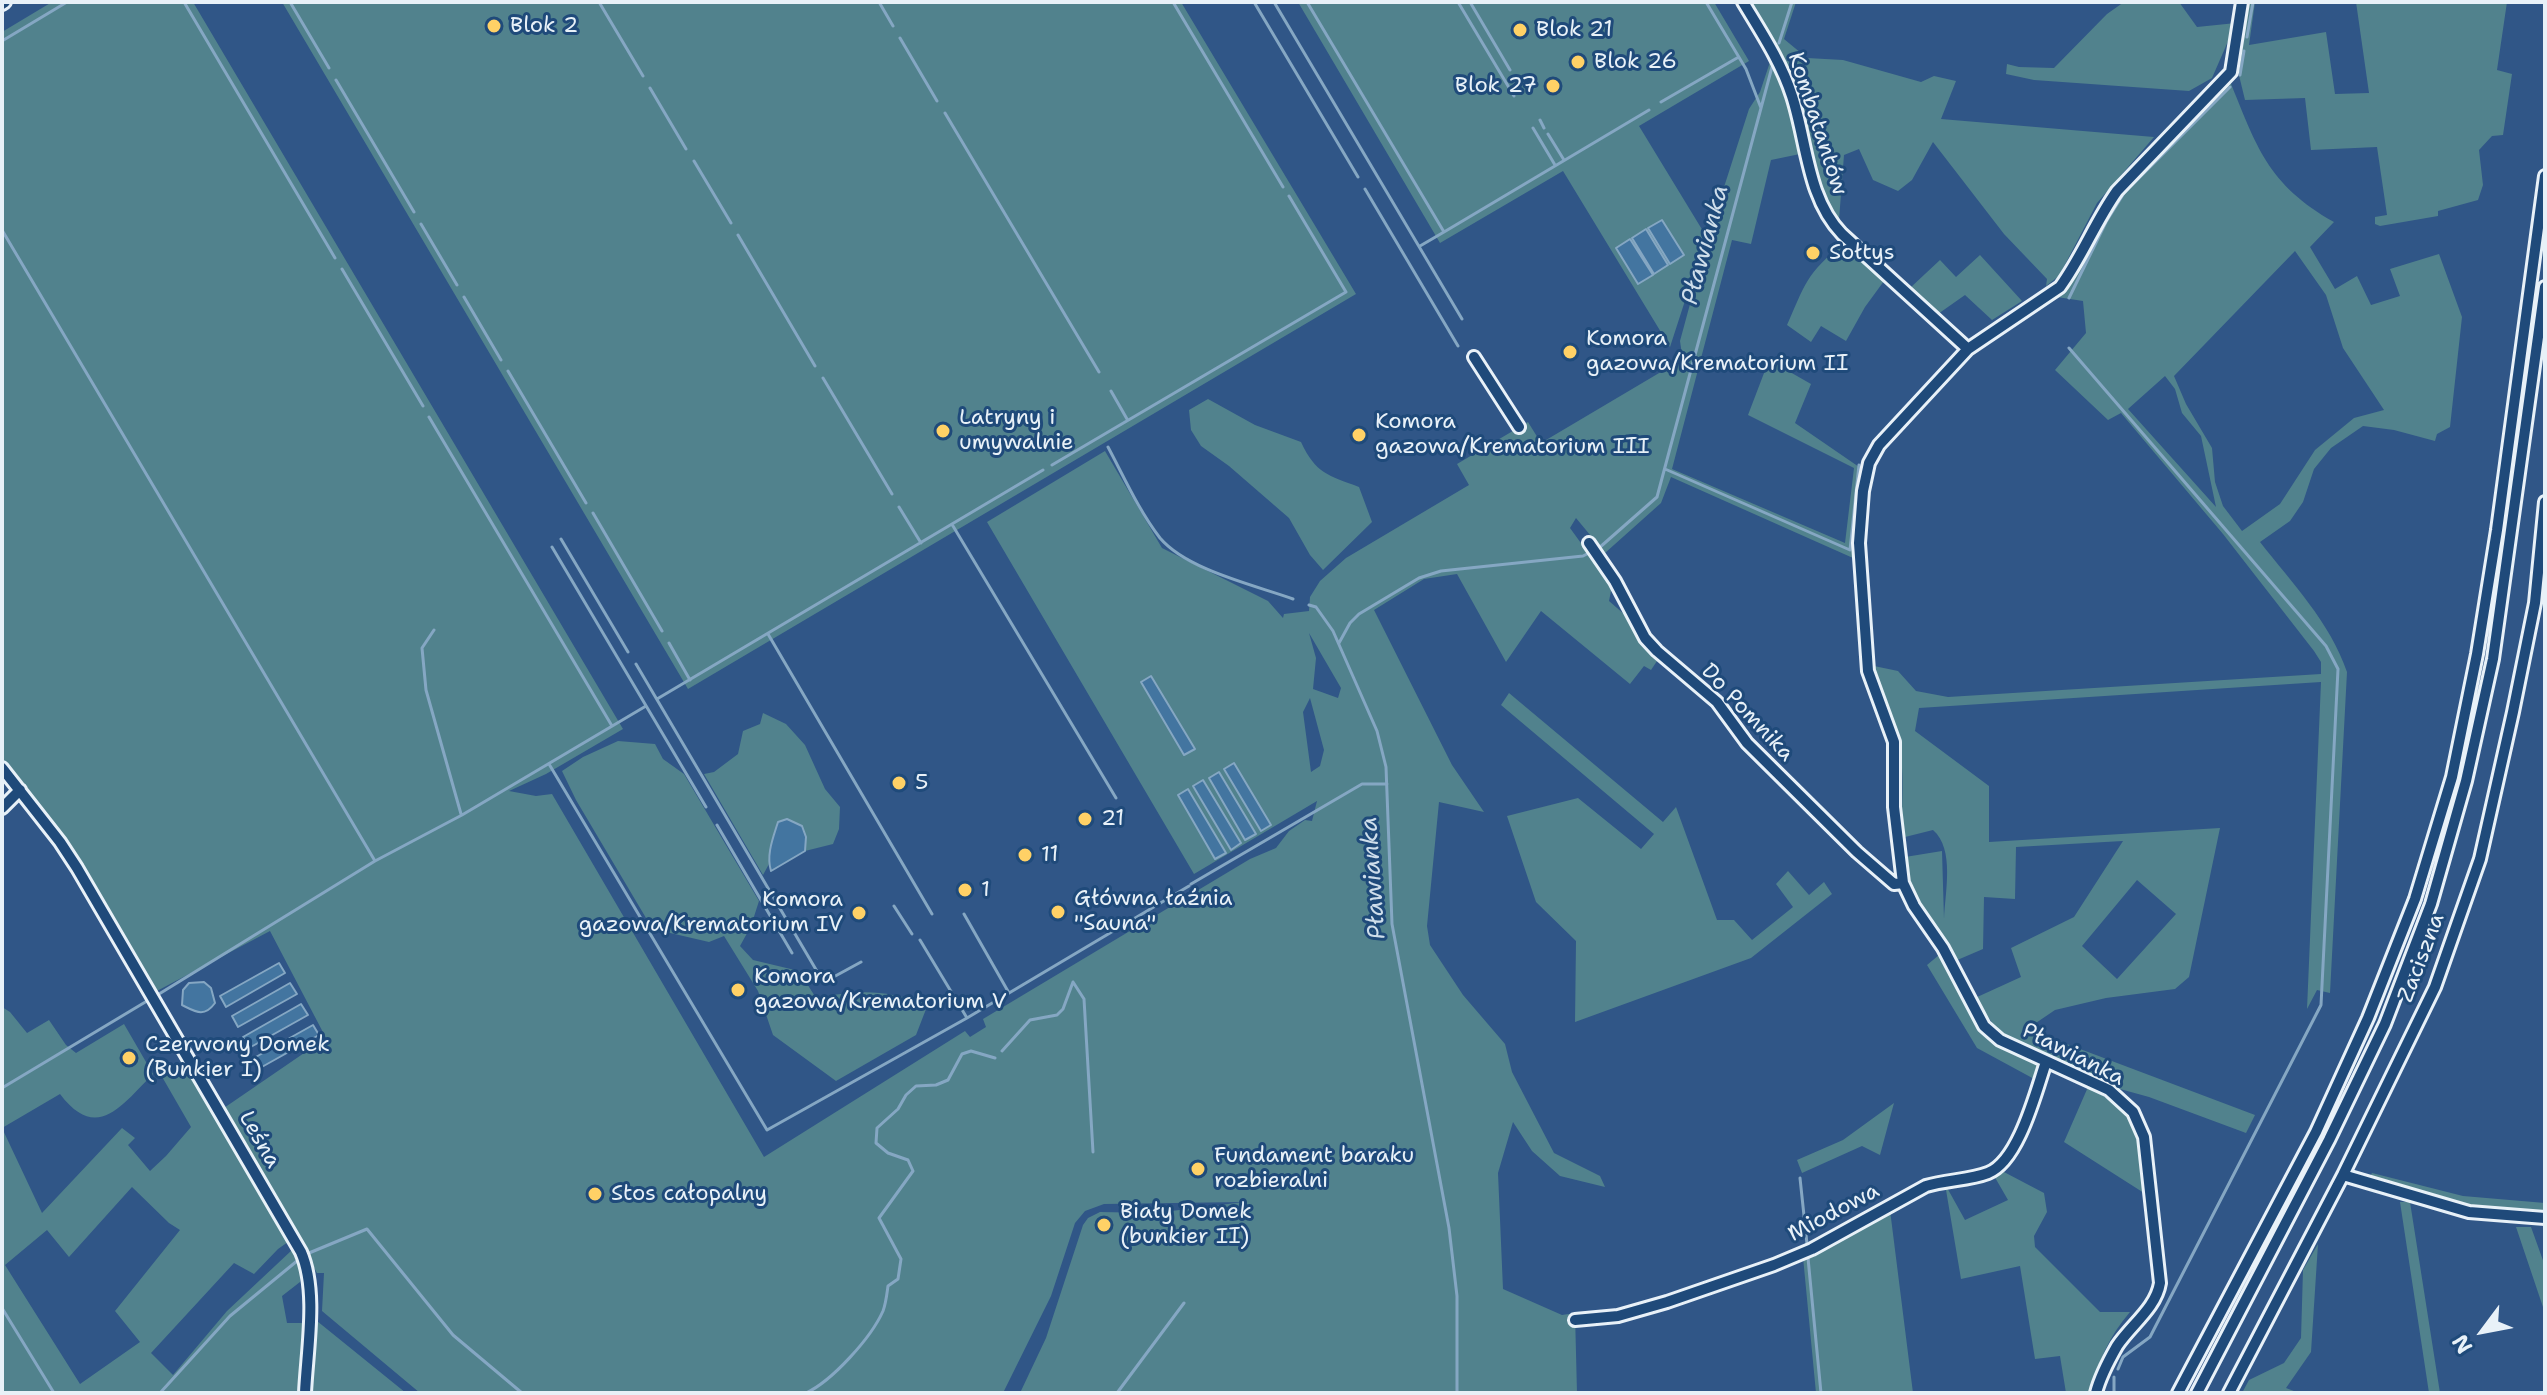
<!DOCTYPE html>
<html>
<head>
<meta charset="utf-8">
<style>
  body { margin:0 }
  #map { position:relative; width:2547px; height:1395px; overflow:hidden; background:#305687; font-family:"Shantell Sans",sans-serif }
  canvas { display:block }
  .frame { position:absolute; inset:0; border:4px solid #e8f1f8; pointer-events:none }
  .north { position:absolute; left:2443px; top:1291px; width:80px; height:80px; -webkit-text-stroke:6px #1f4a7a; paint-order:stroke; rotate:238deg; font-size:22px; font-weight:700; line-height:32px; text-align:center; color:#e8f1f8 }
  .north::after { content:''; display:block; margin:auto; width:28px; height:36px; background:#e8f1f8; clip-path:polygon(50% 0,100% 100%,50% 72%,0 100%) }
</style>
</head>
<body>
<div id="map">
<canvas width="2547" height="1395"></canvas>
<div class="frame"></div>
<div class="north">N</div>
</div>
<script>
const c = document.querySelector('canvas').getContext('2d');
c.lineJoin = 'round';
function paint(path, color) { c.fillStyle = color; c.fill(path, 'evenodd'); }
function strokePath(path, color, width, dash) { c.strokeStyle = color; c.lineWidth = width; c.lineCap = dash ? 'butt' : 'round'; c.setLineDash(dash || []); c.stroke(path); }
function write(font, color, halo, rows, align = 'center') {
  c.font = font + ' "Shantell Sans",sans-serif'; c.lineWidth = 6; c.setLineDash([]); c.textBaseline = 'middle'; c.strokeStyle = halo; c.fillStyle = color; for (const [text, x, y, turn = 0] of rows) {
    c.save(); c.translate(x, y); c.rotate((+turn || 0) * Math.PI / 180); c.textAlign = isNaN(turn) ? turn : align; if (halo) c.strokeText(text, 0, 0); c.fillText(text, 0, 0); c.restore();
  }
}
const green = new Path2D(`
  M52,2H193L623,729L546,774L509,791L536,796L552,794L764,1157L965,1031L970,1037L986,1027L983,1019L1250,859L1276,848L1289,831L1305,820L1312,821L1317,801L1194,874L987,522L1105,451L1162,548L1268,601L1283,618L1284,614L1309,611L1310,597L1320,581L1346,558L1469,485L1457,464L1528,422L1541,443L1676,363L1682,355L1680,341L1709,234L1749,109L1760,92L1770,62L1778,67L1800,154L1771,160L1751,244L1732,240L1672,469L1845,543L1854,468L1748,415L1769,360L1811,384L1795,423L1862,469L1853,558L1671,477L1661,503L1605,553L1576,518L1570,528L1612,586L1609,601L1632,621L1659,658L1651,670L1644,666L1630,684L1541,611L1506,662L1457,574L1424,579L1374,610L1452,765L1484,812L1439,802L1427,926L1430,945L1463,995L1505,1044L1512,1072L1554,1153L1600,1176L1605,1187L1560,1176L1532,1151L1513,1122L1498,1173L1503,1289L1562,1315L1575,1313L1577,1393H1020L1046,1338L1083,1225L1088,1218L1100,1212L1155,1213L1244,1202L1104,1204L1085,1211L1075,1223L1051,1296L1003,1393H420L322,1311L324,1273H317L221,1110L326,1038L270,931L155,992L70,845L2,759V32ZM1309,633L1341,688L1338,698L1313,689L1316,658ZM1310,698L1324,750L1320,766L1311,772L1303,712Z
  M282,2H1181L1356,294L688,689Z
  M1298,2H1714L1749,61L1639,126L1706,236L1670,347L1563,171L1440,243Z
  M1749,2H1796L1784,39L1807,58L1843,60L1921,82L1934,76L1956,81L1941,119L2154,137L2097,203L2059,276L2046,286L2047,279L2004,234L1933,142L1912,180L1898,191L1873,180L1859,149L1844,155L1839,220C1813,182 1815,144 1800,102C1787,66 1768,35 1749,2Z
  M2124,2H2179L2197,27L2236,23L2212,78L2189,91L2034,80L2006,74L2007,64L2019,67L2054,68L2107,14Z
  M2244,2H2255L2249,45L2326,32L2335,94L2369,93L2356,2H2507L2497,70L2512,74L2503,135L2492,136L2479,150L2483,185L2478,200L2438,211V216L2380,226L2375,224V217L2387,215L2377,147L2311,150L2305,98L2245,100L2236,63L2242,37Z
  M2229,79C2257,147 2267,184 2334,222L2310,247L2335,289L2357,276L2371,305L2400,296L2390,269L2439,254L2462,317L2450,427L2437,434L2435,441L2394,430L2363,426L2331,448L2314,469L2303,502L2290,521L2260,542C2292,583 2330,622 2347,672L2330,993L2317,990L2307,1009L2321,682L1919,708L1915,731L1989,786V842L2220,828L2189,977L2175,989L2106,998L2055,1010L2027,1029L2255,1115L2246,1133L2149,1097L2120,1089L2002,1037L1975,998L2021,977L2011,948L2074,917L2123,841L2016,847L2015,899L1984,897L1983,949L1955,961L1910,888L1905,857L1942,851L1944,919C1945,892 1955,849 1933,830L1901,838C1902,800 1906,762 1895,725C1890,705 1874,688 1874,666L1898,671L1916,691L1948,697L2321,674V662L2314,651L2223,534L2121,413L2108,420L2055,370L2086,333L2083,301L2057,297C2082,264 2095,224 2121,191C2153,151 2193,116 2229,79ZM2295,251L2326,295L2343,348L2384,410L2354,418L2315,450L2280,504L2242,531L2223,506L2215,482L2212,448L2186,404L2174,376ZM2165,376L2175,389L2182,413L2201,436L2216,507L2128,409ZM2137,880L2176,914L2117,979L2082,946Z
  M1843,245L1884,281L1865,307L1846,341L1821,326L1811,342L1787,325C1804,287 1807,271 1843,245Z
  M1980,255L2022,301L1992,320L1965,295L1938,314L1910,288L1940,260L1956,277Z
  M1208,399L1255,425L1301,442C1316,474 1328,475 1359,487L1372,522L1323,570L1310,555L1289,518L1229,466L1201,446L1191,430L1189,410Z
  M1509,693L1663,822L1676,807L1717,920H1734L1752,940L1793,907L1776,884L1788,871L1809,895L1824,882L1832,894L1751,958L1575,1022L1576,941L1536,902L1507,816L1578,798L1641,849L1654,834L1501,705Z
  M763,713L786,724L805,745L825,789L840,807L839,829L833,844L805,851L806,837L770,846L769,864L763,875L704,774L714,772L738,754L743,731L760,724Z
  M618,741L655,744L663,759L684,774L759,901L751,926L740,946L753,960L799,971L816,998C864,989 882,990 928,1004L916,1035L836,1081L773,1035L758,991L724,936L709,942L666,932L646,918L576,800L562,771L583,757Z
  M1939,955L1982,1033L2040,1065L2036,1080L1977,1048L1927,965Z
  M2,1007L10,1012L27,1033L49,1020L66,1045L76,1053L124,1024L153,1074C122,1105 97,1143 60,1094L2,1128L42,1213L122,1128L135,1138L128,1145L150,1171L166,1156L191,1127L161,1075L183,1061L288,1242L278,1249L254,1274L234,1263L151,1353L173,1375L227,1311L292,1250L301,1265L300,1282L282,1296L287,1323H305L301,1393H2ZM132,1187L169,1223L180,1230L115,1311L140,1342L80,1384L5,1265L47,1230L69,1257Z
  M2088,1087C2144,1118 2138,1134 2144,1193L2064,1142Z
  M1894,1103L1880,1155L1862,1146L1802,1173L1797,1160L1843,1140Z
  M2004,1172L2044,1193L2047,1212L2034,1236L2035,1247L2100,1312H2130C2109,1336 2098,1363 2089,1393H2066L2060,1356L2035,1359L2020,1266L1961,1279L1945,1184L1965,1220L2008,1200L1993,1174Z
  M2372,1173L2463,1196L2545,1203V1213L2469,1208L2369,1178Z
  M2400,1202H2410L2440,1393H2429Z
  M1890,1210L1913,1393H1816L1803,1257Z
  M2516,1227H2531L2545,1266V1313Z
  M2318,1244L2311,1352L2286,1388L2299,1393H2242L2249,1380L2284,1363L2301,1338L2303,1270Z
  M312,1321H317L406,1393H310Z`);
const water = new Path2D(`
  M1662,220L1684,255L1670,264L1648,228Z
  M1646,229L1668,265L1654,274L1632,238Z
  M1630,239L1653,275L1638,284L1616,248Z
  M1151,676L1195,749L1184,755L1141,682Z
  M1234,763L1271,825L1261,831L1224,769Z
  M1219,772L1256,834L1245,840L1209,778Z
  M1203,780L1241,843L1231,850L1193,786Z
  M1188,789L1226,853L1215,859L1178,795Z
  M787,819L802,826L806,837L805,851L771,871C766,855 773,838 778,822Z
  M279,963L285,973L226,1007L220,996Z
  M204,982L211,988L215,1003C204,1018 196,1012 182,1005L183,990L189,983Z
  M290,983L297,994L238,1027L232,1016Z
  M301,1004L308,1015L249,1048L243,1037Z
  M313,1025L319,1035L260,1068L254,1058Z`);
const stream = new Path2D(`
  M184,2L335,258
  M290,2L329,68
  M599,2L643,76
  M879,2L893,26
  M1173,2L1283,187
  M1254,2L1358,177
  M1274,2L1462,319
  M1307,2L1444,232L1649,110
  M1458,2L1514,96
  M1470,2L1510,70
  M1706,2L1746,69L1761,108
  M2247,37L2253,2
  M900,38L937,101
  M2,41L67,2
  M1779,43L1792,2
  M2240,75L2244,51
  M336,80L414,212
  M650,88L686,149
  M1661,102L1737,58
  M945,113L1099,372
  M1540,120L1544,128
  M1533,128L1555,165
  M1548,134L1564,160
  M694,161L731,223
  M1365,189L1458,346
  M421,224L457,285
  M2,230L375,861
  M738,235L815,366
  M1420,246L1444,232
  M342,269L423,406
  M464,297L501,360
  M2069,298L2106,222L2124,193L2230,87
  M2069,348L2326,646L2338,669L2321,1005L2150,1337L2123,1357L2118,1369
  M508,371L586,503
  M823,378L892,494
  M1111,391L1127,419
  M429,417L612,726
  M1108,447C1124,477 1139,511 1160,538C1187,570 1254,585 1293,599
  M1052,465L1346,292L1289,196
  M1665,469L1850,550L1859,465
  M899,507L921,543
  M593,513L662,631
  M953,526L1116,798
  M561,539L628,652
  M552,547L706,807
  M1599,548L1657,497L1772,67
  M1309,605L1316,607L1333,631L1377,731L1386,767L1392,924L1449,1228L1457,1296V1393
  M434,630L422,648L426,690L461,814
  M768,634L932,914
  M669,643L690,680
  M1339,643L1350,623L1359,614L1419,578L1441,571L1583,556L1591,552
  M636,664L818,973L828,980L861,962
  M657,699L1043,470
  M549,764L767,1130L967,1018L1189,886
  M717,825L792,953
  M1191,884L1362,784H1387
  M894,906L912,934
  M964,914L1009,993
  M920,940L967,1018
  M159,994L375,861L462,815L646,706
  M1002,1051L1030,1020L1057,1015L1063,1009L1073,982L1084,999L1093,1152
  M2,1088L147,1001
  M1800,1178L1807,1244
  M309,1253L367,1229L453,1335L522,1393
  M1808,1258L1821,1393
  M2,1308L54,1393
  M2114,1377V1393
  M160,1393L230,1316L297,1261
  M806,1393C832,1381 871,1338 883,1311C886,1303 887,1293 888,1286L898,1279L901,1259L879,1218L913,1171L908,1160L888,1153L876,1143L877,1128L898,1109L906,1095L916,1086L936,1085L948,1080L962,1054L971,1051L995,1058
  M1117,1393L1184,1303`);
const minor = new Path2D(`
  M1743,2C1761,32 1781,62 1792,96C1807,142 1807,198 1842,234L1968,349
  M2,4L5,2
  M1474,357L1519,427
  M1589,543L1615,581L1645,638L1657,651L1717,702L1747,743L1857,852L1894,884L1903,883
  M2,768L60,842L77,868L301,1252C318,1291 307,1350 305,1393
  M2,808L20,790
  M2343,1175L2469,1212L2545,1218
  M1575,1320L1618,1316L1667,1302L1774,1265L1812,1249L1926,1186C1946,1180 1970,1180 1988,1173C2019,1161 2036,1091 2046,1062
  M2096,1393C2100,1377 2109,1360 2117,1346C2131,1325 2156,1308 2160,1283L2144,1137L2133,1112L2109,1090L2000,1040L1984,1026L1943,948L1914,906L1903,883L1894,807V742L1868,671L1859,543L1863,491L1869,463L1879,445L1968,349L2060,287C2082,257 2095,222 2117,191L2231,72L2242,2
  M2178,1393L2316,1132L2368,1018L2415,899L2452,777L2477,654L2497,530L2545,176
  M2197,1393L2329,1140L2385,1024L2431,904L2466,781L2493,659L2545,287
  M2229,1393L2343,1175L2435,987L2480,859L2513,712L2535,603L2545,502`);
const markers = [
  [494,26,8,"#ffd166"],
  [1520,30,8,"#ffd166"],
  [1578,62,8,"#ffd166"],
  [1553,86,8,"#ffd166"],
  [1813,253,8,"#ffd166"],
  [1570,352,8,"#ffd166"],
  [943,431,8,"#ffd166"],
  [1359,435,8,"#ffd166"],
  [899,783,8,"#ffd166"],
  [1085,819,8,"#ffd166"],
  [1025,855,8,"#ffd166"],
  [965,890,8,"#ffd166"],
  [1058,912,8,"#ffd166"],
  [859,913,8,"#ffd166"],
  [738,990,8,"#ffd166"],
  [129,1058,8,"#ffd166"],
  [1198,1169,8,"#ffd166"],
  [595,1194,8,"#ffd166"],
  [1104,1225,8,"#ffd166"]
];
const poiNames = [
  ["Blok 2",510,26],
  ["Blok 21",1536,30],
  ["Blok 26",1594,62],
  ["Blok 27",1537,86,"right"],
  ["Sołtys",1829,253],
  ["Komora",1586,339],
  ["gazowa/Krematorium II",1586,364],
  ["Latryny i",959,418],
  ["umywalnie",959,443],
  ["Komora",1375,422],
  ["gazowa/Krematorium III",1375,447],
  ["5",915,783],
  ["21",1101,819],
  ["11",1041,855],
  ["1",981,890],
  ["Główna łaźnia",1074,899],
  ["\"Sauna\"",1074,924],
  ["Komora",843,900,"right"],
  ["gazowa/Krematorium IV",843,925,"right"],
  ["Komora",754,977],
  ["gazowa/Krematorium V",754,1002],
  ["Czerwony Domek",145,1045],
  ["(Bunkier I)",145,1070],
  ["Fundament baraku",1214,1156],
  ["rozbieralni",1214,1181],
  ["Stos całopalny",611,1194],
  ["Biały Domek",1120,1212],
  ["(bunkier II)",1120,1237]
];
const streetNames = [
  ["Kombatantów",1817,124,72],
  ["Do Pomnika",1747,713,47],
  ["Zaciszna",2422,958,-69],
  ["Pławianka",2073,1055,27],
  ["Leśna",259,1140,60],
  ["Miodowa",1834,1213,-28]
];
const waterNames = [
  ["Pławianka",1706,245,-75],
  ["Pławianka",1374,878,-94]
];
paint(green, '#51828d');
paint(water, '#4375a0');
strokePath(water, '#85a7c3', 2);
strokePath(stream, '#85a7c3', 3);
strokePath(minor, '#e8f1f8', 16);
strokePath(minor, '#1f4a7a', 10);
for (const [x, y, r, color] of markers) { const dot = new Path2D(); dot.arc(x, y, r, 0, 2 * Math.PI); c.fillStyle = color; c.fill(dot); strokePath(dot, '#1f4a7a', 3); }
write('22px', '#e8f1f8', '#1f4a7a', poiNames, 'left');
write('22px', '#e8f1f8', '#1f4a7a', streetNames);
write('italic 24px', '#cfdeeb', '#1f4a7a', waterNames);
</script>
</body>
</html>
